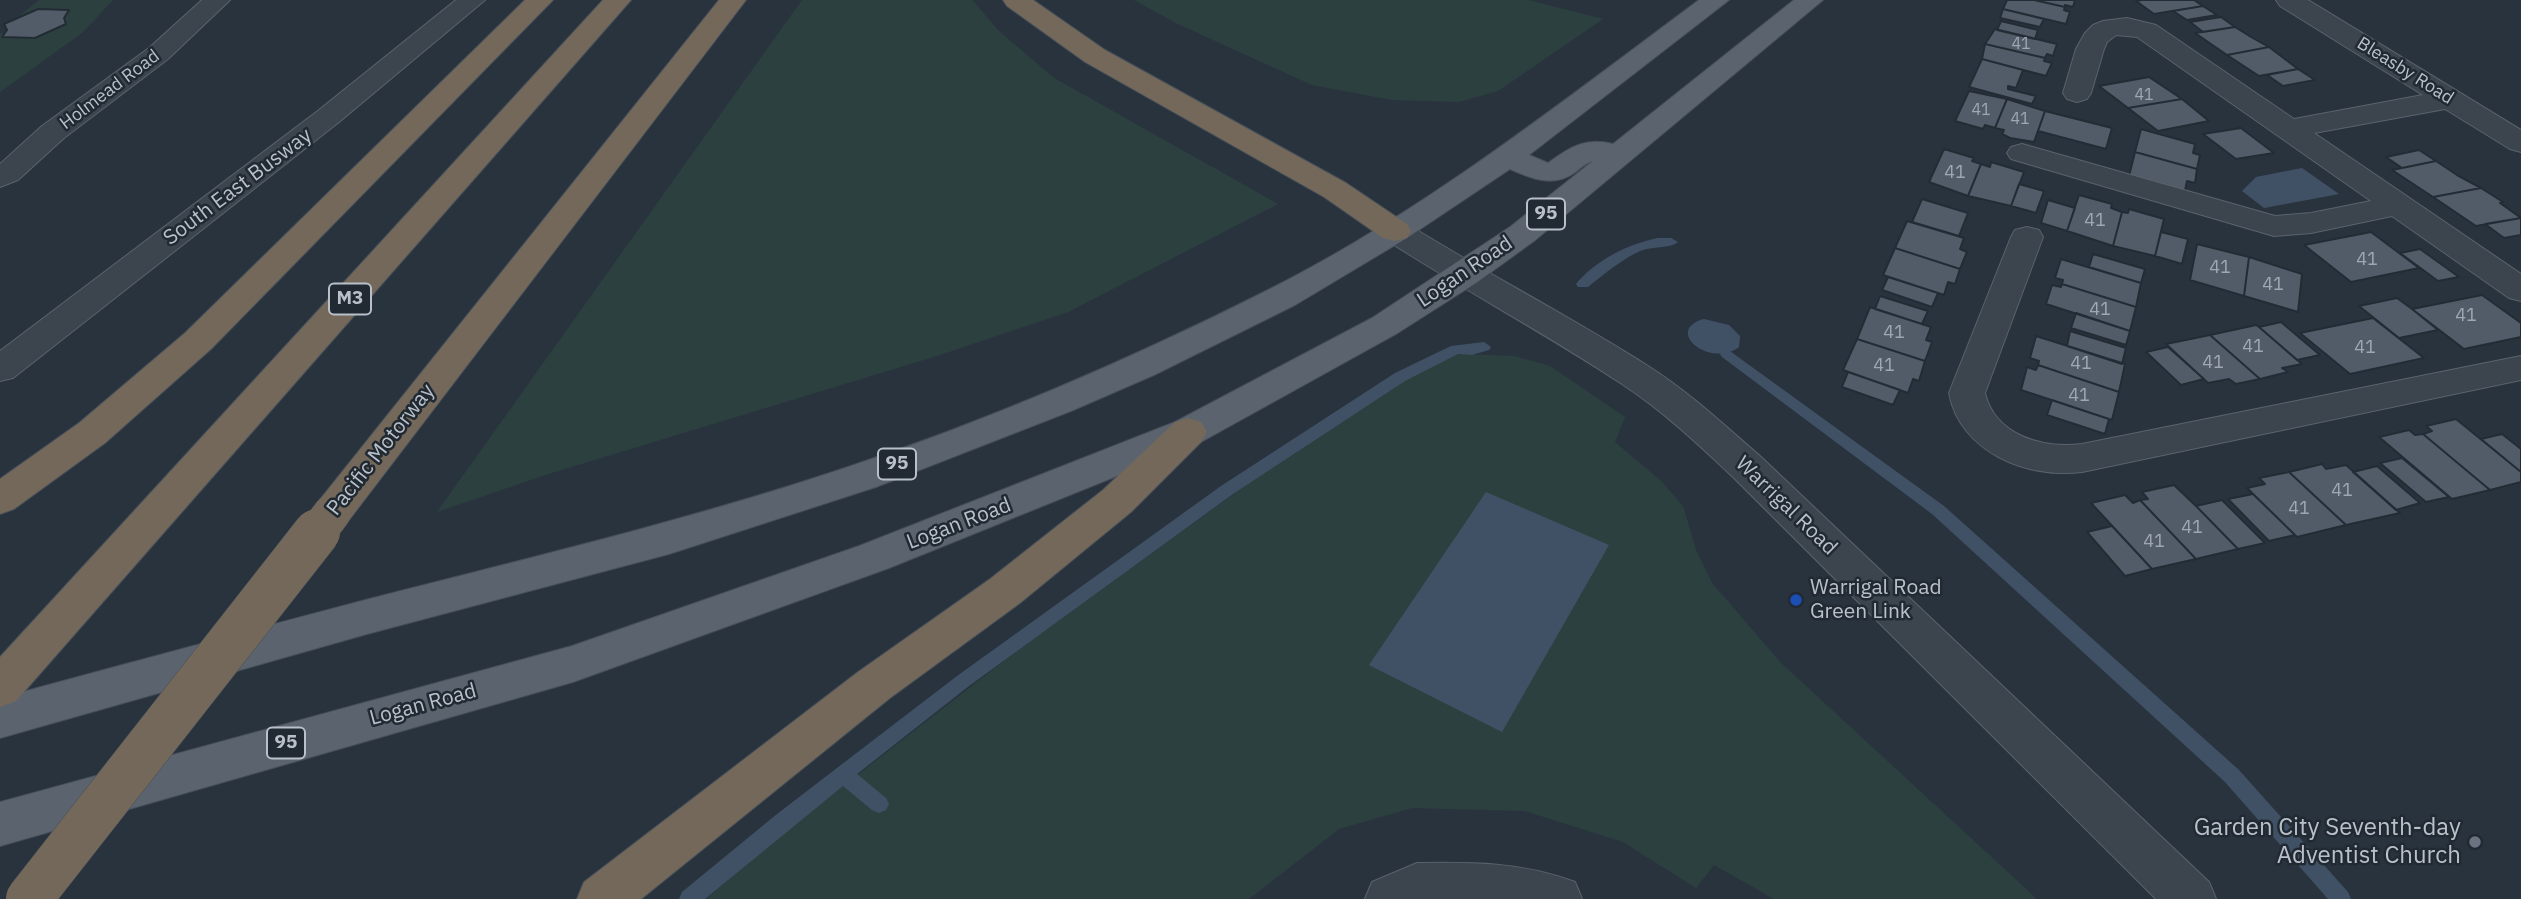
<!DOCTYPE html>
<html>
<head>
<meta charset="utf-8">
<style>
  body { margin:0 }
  canvas { display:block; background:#29333e }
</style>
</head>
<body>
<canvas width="2521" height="899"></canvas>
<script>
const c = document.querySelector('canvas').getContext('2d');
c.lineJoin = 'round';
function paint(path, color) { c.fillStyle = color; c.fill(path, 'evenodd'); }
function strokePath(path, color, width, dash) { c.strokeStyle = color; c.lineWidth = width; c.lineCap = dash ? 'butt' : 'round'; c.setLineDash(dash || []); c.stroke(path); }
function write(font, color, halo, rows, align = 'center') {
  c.font = font + ' "IBM Plex Sans",sans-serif'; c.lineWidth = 5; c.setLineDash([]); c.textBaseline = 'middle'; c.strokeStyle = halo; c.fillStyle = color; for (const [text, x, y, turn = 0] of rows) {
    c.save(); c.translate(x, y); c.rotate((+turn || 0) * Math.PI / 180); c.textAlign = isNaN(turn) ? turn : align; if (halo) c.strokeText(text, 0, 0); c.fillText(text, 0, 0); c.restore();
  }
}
const green = new Path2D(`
  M39,0H113L82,33L0,92V33L5,34L3,37L20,36L11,23Z
  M802,0H972L998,30L1054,78L1278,204L1068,312L940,355L545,475L437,512Z
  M1134,0H1528L1603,19L1498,91L1459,102L1392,100L1312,85L1178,24Z
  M1454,354L1514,356L1550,366L1625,417L1615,442L1661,481L1683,506L1696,550L1712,583L1781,663L2037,899H1774L1714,865L1696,888L1623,842L1525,811L1412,808L1339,829L1249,899H706L806,815L1018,650L1242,488L1418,372Z`);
const water = new Path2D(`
  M2302,168L2339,194L2264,208L2242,191L2256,177Z
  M1704,319L1729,325L1740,336L1739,347C1710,369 1663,330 1704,319Z
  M1486,492L1609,545L1502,732L1369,665Z`);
const stream = new Path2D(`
  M1658,238H1671L1678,242C1669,249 1652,246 1640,251C1621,260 1604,274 1588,287H1578L1576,284C1596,260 1628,244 1658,238Z
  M1484,342L1491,347L1489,350L1472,355L1458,354L1405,381L1233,494L969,686L857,774L886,798L889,804L886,810L879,813L872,810L843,786L705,899H679L682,892L777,814L957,676L1221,486L1395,373L1451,346Z
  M1727,349L1944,506L2239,770L2348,892L2351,899H2328L2225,782L1932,514L1722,357L1720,354L1722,351Z`);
const building = new Path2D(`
  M2007,0H2034L2065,7L2064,10L2070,12L2066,24L2003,9Z
  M2034,0H2075L2073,7L2065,5V7Z
  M2142,0H2194L2203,6L2154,14L2136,1Z
  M2203,6L2217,15L2187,20L2173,11Z
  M38,9L69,10L64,18L66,24L35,38L2,37L7,30L4,24Z
  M2003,9L2044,19L2040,27L2000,18Z
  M2221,17L2235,27L2203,32L2190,22Z
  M2001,21L2038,30L2035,39L1997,30Z
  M2235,27L2251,37L2269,47L2227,55L2195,33Z
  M1995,29L2057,44L2053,56L2047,54L2045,58L1985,44Z
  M1985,44L2045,58L2044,61L2052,63L2046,76L1982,59Z
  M2269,47L2298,69L2259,76L2227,55Z
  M1982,59L2023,70L2016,88L2008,86V89L2036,96L2032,104L1969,87Z
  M2298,69L2315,80L2283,86L2267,75Z
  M2149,77L2182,99L2128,108L2099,86Z
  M1969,91L2007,99L1995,128L1985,125L1983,129L1955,121Z
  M2007,99L2045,111L2034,142L2010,138L2002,134L2004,130L1995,128Z
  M2182,99L2209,121L2158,131L2128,108Z
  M2045,111L2112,128L2106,149L2038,131Z
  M2241,128L2274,153L2236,159L2203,134Z
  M2141,129L2195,144L2193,153L2200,155L2197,169L2135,152Z
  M1944,149L1974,158L1972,161L1981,164L1968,196L1929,182Z
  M2419,150L2436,161L2402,168L2386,157Z
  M2135,152L2197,169L2195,183L2187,181L2185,191L2129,176Z
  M2436,161L2457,175L2481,188L2433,197L2392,170Z
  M1991,162L2024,172L2011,206L1968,196L1981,164L1990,167Z
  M2019,184L2044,191L2036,213L2011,206Z
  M2481,188L2503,202L2500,203L2521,218L2476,226L2433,197Z
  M2079,195L2112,204L2111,208L2122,212L2113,246L2067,231Z
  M1922,199L1968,213L1959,236L1912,222Z
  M2048,200L2075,208L2067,231L2041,223Z
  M2129,209L2164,219L2155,256L2113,246L2122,212L2128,213Z
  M2521,218V235L2504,238L2485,224Z
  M1907,221L1964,238L1960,249L1967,252L1960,269L1895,248Z
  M2161,232L2188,239L2182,264L2155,256Z
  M2371,232L2419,268L2351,282L2304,245Z
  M2197,244L2249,257L2244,296L2190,280Z
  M1895,248L1960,269L1955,284L1948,282L1944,295L1883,275Z
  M2420,249L2459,277L2438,281L2400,253Z
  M2093,254L2145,269L2141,283L2089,267Z
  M2249,257L2302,274L2298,312L2244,296Z
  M2061,259L2141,283L2136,307L2062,284L2063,280L2055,278Z
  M1888,277L1938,293L1932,307L1882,290Z
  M2062,284L2136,307L2130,331L2046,304L2052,285L2061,287Z
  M2482,295L2521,323V337L2464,349L2412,309Z
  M1880,296L1928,311L1922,324L1875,309Z
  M2397,298L2412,309L2438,330L2399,338L2359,306Z
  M1870,307L1931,327L1926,340L1932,342L1925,361L1857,339Z
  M2076,313L2130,331L2126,345L2071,328Z
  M2373,318L2424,358L2350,374L2300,333Z
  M2281,322L2320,355L2297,360L2259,327Z
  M2256,325L2259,327L2302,364L2282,368L2288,372L2260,379L2210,335Z
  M2070,331L2126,348L2122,364L2067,346Z
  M2210,335L2260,379L2236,384L2229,379L2208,383L2166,344Z
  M2036,336L2125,364L2119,392L2038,365L2039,361L2030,358Z
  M1857,339L1925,361L1919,381L1913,379L1908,393L1843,370Z
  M2168,347L2204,379L2181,385L2146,352Z
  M2038,365L2119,392L2112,420L2021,390L2027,367L2036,370Z
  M1848,372L1900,390L1893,405L1842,387Z
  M2052,400L2109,419L2105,434L2047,415Z
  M2456,419L2521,472V482L2490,490L2423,434L2432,431L2426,426Z
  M2409,430L2415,435L2423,434L2490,490L2452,499L2379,437Z
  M2502,434L2521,449V472L2481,439Z
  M2402,458L2449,497L2426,502L2380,463Z
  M2322,464L2326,469L2346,465L2400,513L2346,525L2289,472Z
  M2377,466L2420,503L2396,510L2353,472Z
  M2289,472L2346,525L2297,537L2247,488L2265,484L2259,478Z
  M2174,485L2196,506L2238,549L2196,559L2140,500L2148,499L2142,492Z
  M2253,494L2295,535L2269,541L2228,499Z
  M2125,495L2133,503L2140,500L2196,559L2152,569L2091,503Z
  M2222,500L2265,543L2238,549L2196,506Z
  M2112,526L2152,569L2125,576L2087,532Z`);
const minor = new Path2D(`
  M202,0H230L168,59L64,138L18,180L0,187V164L42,126L149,48Z
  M456,0H485L339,122L13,378L0,381V351L319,110Z
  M2276,0H2308L2521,130V152L2510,149L2445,109L2314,133L2521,274V301L2509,298L2392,216L2311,233L2274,236L2011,159L2007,153L2011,147L2022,144L2275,216L2311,213L2371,201L2137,37L2116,35L2107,42L2104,49L2091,93L2087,99L2077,102L2067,99L2063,93L2076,49L2085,33L2093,25L2103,21L2127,18L2156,25L2294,119L2423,95L2280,6Z
  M1395,221L1407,224C1486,273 1569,316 1648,366C1689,392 1724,425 1761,457L2209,882L2216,899H2156L1733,477C1698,444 1663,411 1622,384C1545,333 1462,289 1383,238L1379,231L1383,224Z
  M2027,227L2039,230L2043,237L1985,393C1995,436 2044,449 2082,444L2521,356V380L2082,472C2027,479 1960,452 1949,393L2011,237L2015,230Z
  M1417,863C1471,862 1523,862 1575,882L1582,899H1365L1372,882Z`);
const major = new Path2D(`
  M1699,0H1729L1529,155L1548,163C1570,147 1585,137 1613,144L1794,0H1823L1534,241L1476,283L1396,334L1201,442L889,568L573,682L0,846V802L572,646L859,546L1175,422L1372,318L1510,227L1593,161C1585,163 1581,168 1574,173C1553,188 1530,178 1510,169L1407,238L1295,305L1154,375L1071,411L876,487L669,554L367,634L0,738V698C123,665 246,631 369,599C529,558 689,520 845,468C990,420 1131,359 1266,291C1422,213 1560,103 1699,0Z`);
const highway = new Path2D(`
  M525,0H553L211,349L105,443L14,509L0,514V479L79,423L185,333Z
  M603,0H631L16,701L0,707V657Z
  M719,0H746L346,524L332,528L318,524L312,513L318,502Z
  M1003,0H1033L1105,50L1346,183L1407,224L1411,231L1407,238L1395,241L1383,238L1324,197L1085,62L1007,6Z
  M1188,418L1201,422L1207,432L1201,442L1131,512L1020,603L890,698L641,899H577L584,882L858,672L990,579L1103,490L1175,422Z`);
const highwayBridgeFar1 = new Path2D(`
  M316,534L332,513`);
const highwayBridge = new Path2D(`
  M29,899L317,532`);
const markers = [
  [1796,600,7,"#1a4fb4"],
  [2475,842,7,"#6b7280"]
];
const farNumbernames = [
  ["41",2021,44],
  ["41",2144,95],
  ["41",1981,110],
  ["41",2020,119]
];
const farStreetnames = [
  ["Bleasby Road",2405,71,32],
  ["Holmead Road",110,90,-37]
];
const numberNames = [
  ["41",1955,173],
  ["41",2095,221],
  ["41",2367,260],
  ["41",2220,268],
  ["41",2273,285],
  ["41",2100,310],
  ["41",2466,316],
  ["41",1894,333],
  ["41",2253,347],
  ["41",2365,348],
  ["41",2213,363],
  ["41",2081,364],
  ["41",1884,366],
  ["41",2079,396],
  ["41",2342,491],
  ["41",2299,509],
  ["41",2192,528],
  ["41",2154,542]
];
const shields = [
  [1546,214,38],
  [350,299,42],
  [897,464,38],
  [286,743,38]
];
const shieldNames = [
  ["95",1546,214],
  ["M3",350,299],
  ["95",897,464],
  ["95",286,743]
];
const streetNames = [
  ["South East Busway",238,187,-37],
  ["Logan Road",1465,272,-34],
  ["Pacific Motorway",381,450,-52],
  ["Warrigal Road",1786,506,44],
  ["Logan Road",959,524,-21],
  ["Logan Road",423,705,-15]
];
const poiNames = [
  ["Warrigal Road",1810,588],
  ["Green Link",1810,612]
];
const nearPoinames = [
  ["Garden City Seventh-day",2461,828],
  ["Adventist Church",2461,856]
];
paint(green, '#2c4040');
paint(water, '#415165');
paint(stream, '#415165');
paint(building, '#525c68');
strokePath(building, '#232c35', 2);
strokePath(minor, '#5a636c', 2);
strokePath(major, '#464e57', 2);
strokePath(highway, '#475059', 2);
paint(minor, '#3c454e');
paint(major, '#5b646e');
paint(highway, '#73685a');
strokePath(highwayBridgeFar1, '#475059', 38, []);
strokePath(highwayBridge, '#475059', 47, []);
strokePath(highwayBridgeFar1, '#73685a', 37);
strokePath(highwayBridge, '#73685a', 46);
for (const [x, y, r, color] of markers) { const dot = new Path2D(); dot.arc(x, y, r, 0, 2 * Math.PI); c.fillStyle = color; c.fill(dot); strokePath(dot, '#212a33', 2.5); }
write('16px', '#9fa7b1', null, farNumbernames);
write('18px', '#b9c0c9', '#212a33', farStreetnames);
write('18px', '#9fa7b1', null, numberNames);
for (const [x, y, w] of shields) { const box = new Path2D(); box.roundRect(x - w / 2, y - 15.5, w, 31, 5); c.fillStyle = '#212a33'; c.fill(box); strokePath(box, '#b9c0c9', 2); }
write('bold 19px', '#b9c0c9', null, shieldNames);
write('21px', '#b9c0c9', '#212a33', streetNames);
write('21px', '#b9c0c9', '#212a33', poiNames, 'left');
write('24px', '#b9c0c9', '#212a33', nearPoinames, 'right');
</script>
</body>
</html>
